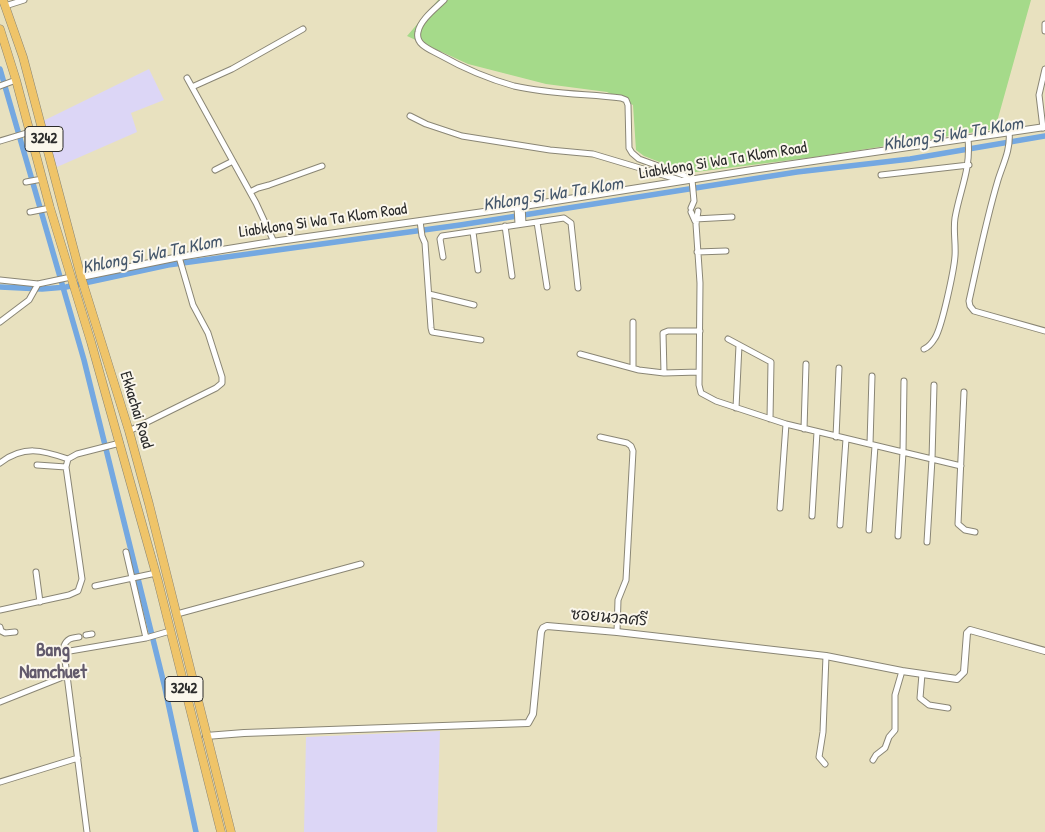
<!DOCTYPE html>
<html>
<head>
<meta charset="utf-8">
<style>
  body { margin:0 }
  canvas { display:block; background:#e8e1bf }
</style>
</head>
<body>
<canvas width="1045" height="832"></canvas>
<script>
const c = document.querySelector('canvas').getContext('2d');
c.lineJoin = 'round';
function paint(path, color) { c.fillStyle = color; c.fill(path, 'evenodd'); }
function strokePath(path, color, width, dash) { c.strokeStyle = color; c.lineWidth = width; c.lineCap = dash ? 'butt' : 'round'; c.setLineDash(dash || []); c.stroke(path); }
function write(font, color, halo, rows, align = 'center') {
  c.font = font + ' "Patrick Hand","Playpen Sans Thai",sans-serif'; c.lineWidth = 4; c.setLineDash([]); c.textBaseline = 'middle'; c.strokeStyle = halo; c.fillStyle = color; for (const [text, x, y, turn = 0] of rows) {
    c.save(); c.translate(x, y); c.rotate((+turn || 0) * Math.PI / 180); c.textAlign = isNaN(turn) ? turn : align; if (halo) c.strokeText(text, 0, 0); c.fillText(text, 0, 0); c.restore();
  }
}
const built = new Path2D(`
  M149,69L164,100L131,113L137,132L57,167L43,121Z
  M440,731L437,832H304L306,737Z`);
const green = new Path2D(`
  M438,0H1031L995,129L815,157L688,173L644,156L636,150L633,105L607,92L546,84L468,64L407,36Z`);
const canal = new Path2D(`
  M0,69L84,360L164,684L196,832
  M0,287L42,289L66,287L168,265L460,225L797,172L910,159L1045,136`);
const minor = new Path2D(`
  M444,0C436,8 420,20 418,32C415,45 431,50 440,55C463,68 489,79 514,86C549,94 586,94 621,98L626,100L628,105L629,148L632,153L639,159L694,179
  M5,6L24,0
  M1045,24V31
  M187,78L256,203L274,242
  M0,86L16,80
  M192,87L232,69L303,29
  M410,116L426,124L462,136L550,150L593,154L680,180
  M1043,128L1039,95L1045,69
  M1009,132C1011,149 1003,164 998,180C986,220 978,261 969,301L970,306L974,311L1045,331
  M0,141L30,132
  M215,170L233,161
  M881,175L969,165
  M26,182L42,179
  M250,192L258,188L269,185L322,166
  M522,206L523,224
  M517,207L518,224
  M691,208L694,201L692,180
  M698,211L696,224L700,283L699,385L701,393L716,401L786,424L961,466
  M30,212L50,208
  M691,212L695,221
  M695,219L732,217
  M420,221L422,236L425,243L431,328L432,332L481,340
  M537,222L547,287
  M505,226L512,276
  M473,232L478,270
  M697,252L726,251
  M443,257L440,239L442,236L564,218L571,223L578,288
  M0,280L38,284L71,277
  M429,294L474,305
  M0,322L29,300L38,284
  M633,322V368
  M728,339L771,362L770,419
  M924,349C929,347 932,343 935,338C942,327 954,270 955,256C956,243 953,231 955,218C960,189 971,170 968,139
  M580,354L639,370L664,373L699,372
  M664,373L663,333L668,331H700
  M964,392L958,524L965,530L975,532
  M736,408L739,345
  M804,429L806,364
  M129,431L216,388L222,383V377L208,333L193,305L179,257
  M600,437L627,443L631,446L633,451L626,580L618,600L617,632
  M836,437L839,368
  M870,444L872,376
  M0,463C24,445 42,450 68,459
  M37,465L66,467
  M780,508L786,424
  M812,516L817,432
  M840,525L846,439
  M869,530L875,446
  M898,536L903,452L904,381
  M927,542L932,459L934,385
  M126,552L146,638
  M36,572L40,602
  M95,586L156,573
  M0,610L69,595L78,591L82,579L66,467L68,459L77,454L120,443
  M177,614L361,564
  M0,627L1,631L5,633L15,632
  M86,635L92,634
  M66,651L64,646C67,638 72,638 79,637
  M922,674L920,698L929,705L948,708
  M0,702L68,675
  M873,760L876,755L885,748L889,737L895,730V695L902,671
  M825,764L819,757L823,732L826,656
  M0,782L78,758
  M87,832L64,652L146,638L170,631`);
const tertiary = new Path2D(`
  M81,277L179,257L265,243L505,209L752,170L1045,127
  M206,736L244,733L528,723L533,714L541,632L543,628L547,626L617,632L826,656L902,671L957,679L964,672L967,633L970,630L1045,651`);
const primary = new Path2D(`
  M3,0L23,57L81,277L129,431L149,504L231,832
  M0,29L16,80L50,208L91,342L158,581L221,832`);
const shields = [
  [44,139,38],
  [184,689,38]
];
const shieldNames = [
  ["3242",44,139],
  ["3242",184,689]
];
const streetNames = [
  ["Liabklong Si Wa Ta Klom Road",723,161,-9],
  ["Liabklong Si Wa Ta Klom Road",323,221,-8],
  ["Ekkachai Road",136,410,73],
  ["ซอยนวลศรี",609,618,5]
];
const waterNames = [
  ["Khlong Si Wa Ta Klom",953,135,-9],
  ["Khlong Si Wa Ta Klom",553,195,-9],
  ["Khlong Si Wa Ta Klom",152,255,-11]
];
const quarterNames = [
  ["Bang",53,651],
  ["Namchuet",53,673]
];
paint(built, '#dcd6f6');
paint(green, '#a5da8a');
strokePath(canal, '#74a8e1', 5.5);
strokePath(minor, '#8a8675', 7);
strokePath(tertiary, '#8a8675', 8);
strokePath(primary, '#8a8675', 9);
strokePath(minor, '#fff', 5);
strokePath(tertiary, '#fff', 6);
strokePath(primary, '#efc469', 8);
for (const [x, y, w] of shields) { const box = new Path2D(); box.roundRect(x - w / 2, y - 12.5, w, 25, 4); c.fillStyle = '#fbf7ec'; c.fill(box); strokePath(box, '#2b2b2b', 1); }
write('bold 15px', '#2b2b2b', null, shieldNames);
write('16px', '#2b2b2b', '#fbf7ec', streetNames);
write('italic 18px', '#45576b', '#fbf7ec', waterNames);
write('bold 19px', '#625a6c', '#fbf7ec', quarterNames);
</script>
</body>
</html>
